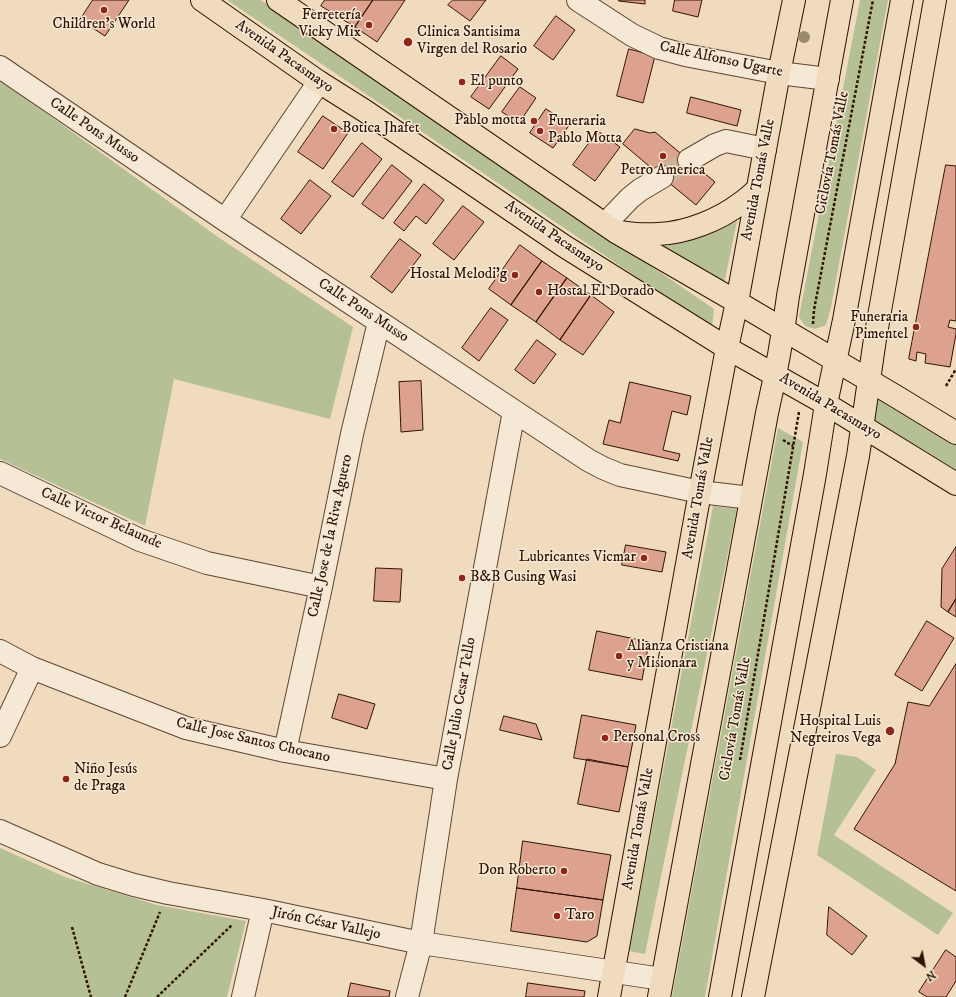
<!DOCTYPE html>
<html>
<head>
<meta charset="utf-8">
<style>
  body { margin:0 }
  #map { position:relative; width:956px; height:997px; overflow:hidden; background:#f0dbbe; font-family:"IM FELL DW Pica",serif }
  canvas { display:block }
  .north { position:absolute; left:904px; top:945px; width:40px; height:40px; -webkit-text-stroke:3px #f5e8d5; paint-order:stroke; rotate:148deg; font-size:11px; font-weight:700; line-height:16px; text-align:center; color:#301304 }
  .north::after { content:''; display:block; margin:auto; width:14px; height:18px; background:#301304; clip-path:polygon(50% 0,100% 100%,50% 72%,0 100%) }
</style>
</head>
<body>
<div id="map">
<canvas width="956" height="997"></canvas>
<div class="north">N</div>
</div>
<script>
const c = document.querySelector('canvas').getContext('2d');
c.lineJoin = 'round';
function paint(path, color) { c.fillStyle = color; c.fill(path, 'evenodd'); }
function strokePath(path, color, width, dash) { c.strokeStyle = color; c.lineWidth = width; c.lineCap = dash ? 'butt' : 'round'; c.setLineDash(dash || []); c.stroke(path); }
function write(font, color, halo, rows, align = 'center') {
  c.font = font + ' "IM FELL DW Pica",serif'; c.lineWidth = 3; c.setLineDash([]); c.textBaseline = 'middle'; c.strokeStyle = halo; c.fillStyle = color; for (const [text, x, y, turn = 0] of rows) {
    c.save(); c.translate(x, y); c.rotate((+turn || 0) * Math.PI / 180); c.textAlign = isNaN(turn) ? turn : align; if (halo) c.strokeText(text, 0, 0); c.fillText(text, 0, 0); c.restore();
  }
}
const green = new Path2D(`
  M227,0H261L714,309L712,328Z
  M860,0H888L831,307L826,325L815,329L805,326L799,317Z
  M0,80L218,237L353,327L330,419L174,379L145,526L0,459Z
  M737,221L723,289L659,248L684,242L708,235Z
  M874,384L956,434V484L862,426Z
  M778,428L803,442L705,997H672Z
  M713,506L737,509L645,954L629,951Z
  M836,754L857,757L876,770L834,835L953,913L938,935L817,855Z
  M0,848L65,877L157,905L246,921L227,997H0Z`);
const building = new Path2D(`
  M93,0H129L105,36L80,20Z
  M325,0H373L355,27L321,6Z
  M373,0H405L377,42L355,27Z
  M453,0H486L470,21L448,5Z
  M619,0H645V4L619,1Z
  M675,0H702L698,17L673,11Z
  M556,16L575,30L553,60L534,46Z
  M629,49L655,56L643,103L617,96Z
  M501,56L518,69L489,109L471,97Z
  M520,87L536,98L519,123L502,112Z
  M691,97L741,110L737,126L687,113Z
  M546,109L570,124L553,148L530,133Z
  M323,116L348,133L323,169L298,152Z
  M635,129L650,133L655,132L715,182L696,205L662,177L623,144Z
  M598,131L620,147L595,181L573,165Z
  M362,143L382,159L353,197L332,182Z
  M392,165L412,181L383,219L362,204Z
  M946,165L956,166V321L950,320L948,327L956,329V334L950,367L925,363L926,354L917,352L916,361L909,359Z
  M310,180L331,196L301,234L281,219Z
  M424,184L444,200L426,224L416,216L404,231L394,223Z
  M463,206L484,222L454,260L433,244Z
  M400,239L421,255L392,293L371,277Z
  M520,245L542,261L511,305L489,289Z
  M542,261L567,278L536,322L511,305Z
  M567,278L591,295L560,340L536,322Z
  M591,295L614,312L583,355L560,340Z
  M491,308L508,320L479,361L462,348Z
  M537,340L556,354L534,384L515,370Z
  M421,381L423,430L401,432L399,382Z
  M630,382L691,396L687,415L672,411L663,450L680,454L678,461L603,444L609,420L620,423Z
  M626,545L666,552L662,572L622,565Z
  M956,547V599L948,612L941,607L942,569Z
  M376,568L402,569L400,602L374,601Z
  M956,599V617L948,612Z
  M927,621L954,638L922,691L895,675Z
  M597,631L649,642L642,680L589,670Z
  M956,664V891L854,829L895,764L908,702L929,706Z
  M339,694L375,704L367,729L332,718Z
  M582,715L636,725L628,767L574,758Z
  M504,716L536,724L542,740L500,730Z
  M587,759L628,767L619,812L578,804Z
  M523,841L611,855L603,900L517,888Z
  M517,888L603,900L597,936L587,942L511,931Z
  M829,907L867,936L852,955L827,935Z
  M946,950L956,957V981L946,997H927L919,992Z
  M351,983L390,991L389,997H348Z
  M528,983L585,991L584,997H526Z`);
const minorTunnel = new Path2D(`
  M662,177L689,160`);
const path = new Path2D(`
  M813,324L814,310L873,0
  M946,386L956,369
  M783,440L793,446
  M740,760L799,412
  M72,927L91,997
  M125,997L160,912
  M157,997L232,925`);
const minor = new Path2D(`
  M578,0L632,35L659,48L685,55L779,73L828,79
  M0,67L225,220L588,460L603,468L620,475L700,492L751,498
  M689,160L715,145L726,141L765,149
  M225,220L319,82
  M605,224L630,198L640,190L662,177
  M0,473L140,540L207,563L321,587
  M0,651L32,668L186,728L285,751L446,779
  M0,736L32,668
  M285,751L321,587L352,434L379,322
  M0,831L98,874L134,885L168,893L263,910L421,943L662,979
  M243,997L263,910
  M407,997L421,943L446,779L514,411`);
const major = new Path2D(`
  M202,0L319,82L365,111L564,246L727,348L826,404L956,484
  M278,0L616,232L737,302L897,397L956,433
  M621,232C634,234 646,235 658,234C686,233 719,220 741,203C747,199 752,194 758,189
  M609,997L700,492L727,348L737,302L779,73L794,0
  M659,997L767,413C776,374 783,336 788,296L842,0
  M720,997L815,474L826,404L844,320L902,0
  M753,997L858,456L875,339L935,0`);
const trees = [
  [804,37]
];
const markers = [
  [104,10,4,"#8f2418"],
  [369,25,4,"#8f2418"],
  [408,42,5,"#8f2418"],
  [462,82,4,"#8f2418"],
  [534,121,4,"#8f2418"],
  [334,129,4,"#8f2418"],
  [540,131,4,"#8f2418"],
  [663,156,4,"#8f2418"],
  [515,275,4,"#8f2418"],
  [539,292,4,"#8f2418"],
  [916,327,4,"#8f2418"],
  [644,558,4,"#8f2418"],
  [462,578,4,"#8f2418"],
  [619,656,4,"#8f2418"],
  [890,731,5,"#8f2418"],
  [605,738,4,"#8f2418"],
  [66,779,4,"#8f2418"],
  [564,871,4,"#8f2418"],
  [557,916,4,"#8f2418"]
];
const poiNames = [
  ["Ferretería",361,16,"right"],
  ["Vicky Mix",361,33,"right"],
  ["Children's World",104,25,"center"],
  ["Clinica Santisima",417,33],
  ["Virgen del Rosario",417,50],
  ["El punto",470,82],
  ["Pablo motta",526,121,"right"],
  ["Funeraria",548,122],
  ["Pablo Motta",548,139],
  ["Botica Jhafet",342,129],
  ["Petro America",663,171,"center"],
  ["Hostal Melodi'g",507,275,"right"],
  ["Hostal El Dorado",547,292],
  ["Funeraria",908,318,"right"],
  ["Pimentel",908,335,"right"],
  ["Lubricantes Vicmar",636,558,"right"],
  ["B&B Cusing Wasi",470,578],
  ["Alianza Cristiana",627,647],
  ["y Misionara",627,664],
  ["Hospital Luis",881,722,"right"],
  ["Negreiros Vega",881,739,"right"],
  ["Personal Cross",613,738],
  ["Niño Jesús",74,770],
  ["de Praga",74,787],
  ["Don Roberto",556,871,"right"],
  ["Taro",565,916]
];
const streetNames = [
  ["Avenida Pacasmayo",284,57,35],
  ["Calle Alfonso Ugarte",721,60,12],
  ["Calle Pons Musso",94,131,34],
  ["Ciclovía Tomás Valle",833,153,-79],
  ["Avenida Tomás Valle",759,180,-79],
  ["Avenida Pacasmayo",554,237,34],
  ["Calle Pons Musso",363,311,33],
  ["Avenida Pacasmayo",830,407,31],
  ["Avenida Tomás Valle",699,498,-80],
  ["Calle Victor Belaunde",101,519,24],
  ["Calle Jose de la Riva Aguero",331,536,-78],
  ["Calle Julio Cesar Tello",460,704,-80],
  ["Ciclovía Tomás Valle",736,719,-80],
  ["Calle Jose Santos Chocano",253,741,13],
  ["Avenida Tomás Valle",639,829,-80],
  ["Jirón César Vallejo",326,924,12]
];
paint(green, '#b5c195');
paint(building, '#dda28d');
strokePath(building, '#301304', 1);
strokePath(minorTunnel, '#cab399', 22, [22, 11]);
strokePath(minor, '#604532', 24);
strokePath(major, '#301304', 24);
strokePath(path, '#301304', 2.5, [3, 2]);
strokePath(minor, '#f5e8d5', 22);
strokePath(major, '#f0dbbe', 22);
c.fillStyle = '#9c8a70';
for (const [x, y] of trees) { c.beginPath(); c.arc(x, y, 6, 0, 2 * Math.PI); c.fill(); }
for (const [x, y, r, color] of markers) { const dot = new Path2D(); dot.arc(x, y, r, 0, 2 * Math.PI); c.fillStyle = color; c.fill(dot); strokePath(dot, '#f5e8d5', 1.5); }
write('15px', '#301304', '#f5e8d5', poiNames, 'left');
write('15px', '#301304', '#f5e8d5', streetNames);
</script>
</body>
</html>
